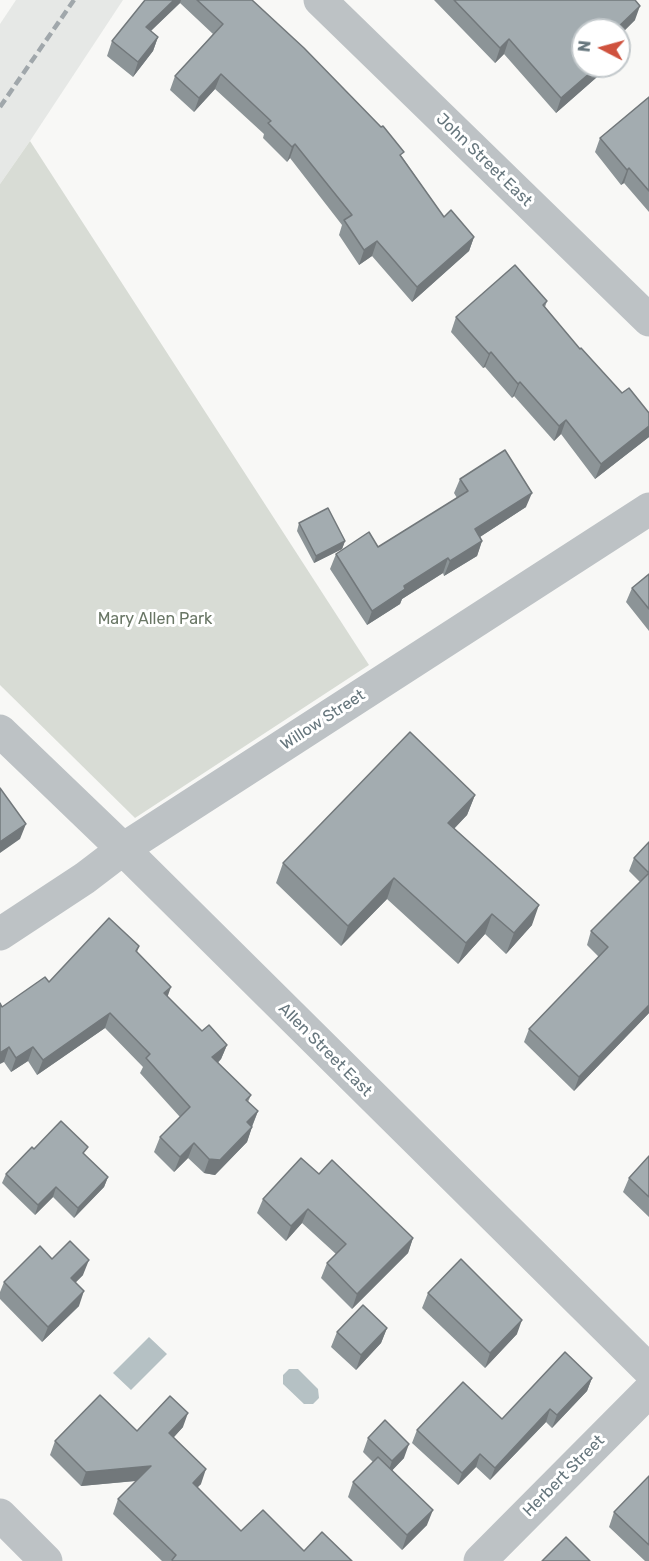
<!DOCTYPE html>
<html>
<head>
<meta charset="utf-8">
<style>
  body { margin:0 }
  #map { position:relative; width:649px; height:1561px; overflow:hidden; background:#f8f8f6; font-family:Rubik,sans-serif }
  canvas { display:block }
  .north { position:absolute; left:571px; top:18px; width:60px; height:60px; box-sizing:border-box; background:#fff; border:2px solid #c2c8cb; border-radius:50%; rotate:276deg; font-size:16px; font-weight:700; line-height:24px; text-align:center; color:#66767d }
  .north::after { content:''; display:block; margin:auto; width:21px; height:27px; background:#cf523e; clip-path:polygon(50% 0,100% 100%,50% 72%,0 100%) }
</style>
</head>
<body>
<div id="map">
<canvas width="649" height="1561"></canvas>
<div class="north">N</div>
</div>
<script>
const c = document.querySelector('canvas').getContext('2d');
c.lineJoin = 'round';
function paint(path, color) { c.fillStyle = color; c.fill(path, 'evenodd'); }
function strokePath(path, color, width, dash) { c.strokeStyle = color; c.lineWidth = width; c.lineCap = dash ? 'butt' : 'round'; c.setLineDash(dash || []); c.stroke(path); }
function write(font, color, halo, rows, align = 'center') {
  c.font = font + ' Rubik,sans-serif'; c.lineWidth = 6; c.setLineDash([]); c.textBaseline = 'middle'; c.strokeStyle = halo; c.fillStyle = color; for (const [text, x, y, turn = 0] of rows) {
    c.save(); c.translate(x, y); c.rotate((+turn || 0) * Math.PI / 180); c.textAlign = isNaN(turn) ? turn : align; if (halo) c.strokeText(text, 0, 0); c.fillText(text, 0, 0); c.restore();
  }
}
const built = new Path2D(`
  M16,0H123L30,141L0,184V24Z`);
const green = new Path2D(`
  M30,141L369,665L135,818L0,685V184Z`);
const water = new Path2D(`
  M149,1337L167,1354L131,1390L113,1373Z
  M289,1369H298L318,1389L319,1398L313,1404H304L283,1384V1375Z`);
const minor = new Path2D(`
  M320,0L649,320
  M0,731L123,849L649,1370
  M0,934L85,878L123,849L649,509
  M0,1515L46,1561
  M480,1561L649,1391`);
const rail = new Path2D(`
  M0,107L74,0`);
const wall = new Path2D(`
  M145,0H252L402,157L444,217L474,237L469,251L412,302L372,256L359,265L339,235L342,225L290,158L287,162L263,138L264,134L215,89L194,112L170,90L175,76L213,34L180,3L151,31L158,37L153,51L133,77L107,56L112,41Z
  M434,0H635V20L619,36V30L583,66H601L597,77L556,113L504,54L495,63Z
  M649,97V212L624,183L621,185L595,152L600,138Z
  M547,301L545,307L580,349L622,393L649,413V437L595,479L561,434L554,441L514,396L512,398L485,367L483,368L451,332L456,317Z
  M460,479L526,507L480,537L482,541L477,556L444,576L443,573L402,599L400,604L367,625L330,569L336,554L378,547L457,498L454,493Z
  M299,523L345,541L342,549L314,563L297,531Z
  M649,574V631L626,602L632,588Z
  M475,795L467,815L454,829L532,925L506,954L485,934L458,964L387,899L341,946L276,883L283,863Z
  M649,842V1013L574,1091L524,1042L529,1029L599,957L587,945L591,931L640,882L629,871L634,858Z
  M139,946L137,952L167,996L202,1031L227,1045L221,1059L218,1063L251,1095L248,1102L258,1111L252,1127L247,1142L215,1175L204,1173L188,1158L174,1172L154,1152L160,1137L180,1117L140,1073L143,1067L105,1028L37,1075L28,1061L11,1072L4,1062L2,1007L49,982Z
  M34,1149L85,1155L108,1177L104,1187L74,1218L53,1197L35,1215L2,1183L6,1174Z
  M649,1156V1217L623,1192L629,1178Z
  M319,1174L413,1238L408,1253L352,1309L321,1278L327,1263L336,1254L302,1223L286,1241L257,1213L263,1199Z
  M52,1259L83,1275L76,1282L79,1306L42,1342L0,1299V1292L4,1282Z
  M428,1293L517,1334L485,1368L422,1308Z
  M387,1328L381,1343L356,1370L331,1347L337,1332Z
  M592,1378L587,1391L552,1428L546,1422L490,1480L476,1467L458,1485L412,1443L417,1430L502,1419Z
  M183,1427L173,1438L201,1484L197,1487L241,1531L304,1551L352,1561H162L113,1514L118,1499L136,1481L81,1486L50,1455L55,1441L137,1431Z
  M368,1438L404,1458L392,1470L427,1525L402,1550L348,1497L353,1482L373,1462L363,1452Z
  M649,1476V1561H645L609,1527L614,1512Z`);
const shadedWall = new Path2D(`
  M174,0H181L180,3L140,41L146,27Z
  M640,6L635,20L619,36V30H615Z
  M158,37L153,51L133,77L138,62Z
  M509,39L504,54L495,63L500,48Z
  M598,66H601L597,77L556,113L561,98Z
  M221,74L215,89L194,112L199,98Z
  M295,144L290,158L287,162L292,147Z
  M629,168L624,183L621,185L627,170Z
  M474,237L469,251L412,302L417,287Z
  M377,241L372,256L359,265L364,250Z
  M491,352L485,367L483,368L489,354Z
  M520,382L514,396L512,398L518,384Z
  M566,420L561,434L554,441L559,426Z
  M649,426V437L595,479L601,464Z
  M532,493L526,507L469,544L475,529Z
  M345,541L342,549L314,563L316,556Z
  M482,541L477,556L444,576L450,561Z
  M448,558L443,573L402,599L400,604L367,625L372,611L404,586Z
  M475,795L467,815L440,843L448,823Z
  M26,824L20,839L0,853V842Z
  M394,878L387,899L341,946L348,926Z
  M539,905L532,925L506,954L514,933Z
  M492,914L485,934L458,964L466,943Z
  M171,987L166,1001L164,993Z
  M649,1005V1013L574,1091L579,1077Z
  M110,1013L105,1028L37,1075L43,1060Z
  M227,1045L221,1059L207,1072L212,1057Z
  M9,1047L4,1062L0,1064V1053Z
  M33,1047L28,1061L11,1072L16,1058Z
  M258,1111L252,1126L241,1136L247,1122Z
  M252,1127L247,1142L215,1175L204,1173L209,1159Z
  M194,1143L188,1158L174,1172L180,1157Z
  M108,1177L104,1187L74,1218L78,1208Z
  M56,1187L53,1197L35,1215L38,1205Z
  M308,1209L302,1223L286,1241L291,1226Z
  M413,1238L408,1253L352,1309L357,1294Z
  M89,1260L83,1275L66,1292L71,1278Z
  M84,1291L79,1306L42,1342L48,1327Z
  M522,1320L517,1334L485,1368L490,1353Z
  M387,1328L381,1343L356,1370L361,1355Z
  M592,1378L587,1391L552,1428L557,1415Z
  M550,1409L546,1422L490,1480L495,1468Z
  M188,1413L183,1427L164,1448L169,1433Z
  M409,1444L404,1458L387,1476L392,1461Z
  M480,1454L476,1467L458,1485L462,1473Z
  M151,1466L145,1480L81,1486L86,1472Z
  M206,1469L201,1484L188,1497L193,1483Z
  M433,1510L427,1525L402,1550L407,1535Z`);
const building = new Path2D(`
  M145,0H174L146,27L158,37L138,62L112,41Z
  M197,0H252L304,48L381,127L383,126L404,152L400,155L444,217L451,210L474,237L417,287L377,241L364,250L344,220L352,215L295,144L292,147L268,123L271,121L221,74L199,98L175,76L223,24Z
  M454,0H635L640,6L615,30H583V66H598L561,98L509,39L500,48Z
  M649,97V191L629,168L627,170L600,138Z
  M515,265L547,301L543,305L580,349L581,348L622,393L629,388L649,413V426L601,464L566,420L559,426L520,382L518,384L491,352L489,354L456,317Z
  M505,450L532,493L475,529L482,541L450,561L448,558L404,586L405,589L372,611L336,554L369,532L378,547L468,491L460,479Z
  M328,508L345,541L316,556L299,523Z
  M649,574V609L632,588Z
  M410,732L475,795L448,823L539,905L514,933L492,914L466,943L394,878L348,926L283,863Z
  M0,788L26,824L0,842Z
  M649,842V1005L579,1077L529,1029L608,947L591,931L649,873L634,858Z
  M109,918L139,946L136,951L171,987L164,993L202,1031L209,1025L227,1045L212,1057L251,1095L246,1100L258,1111L247,1122L252,1127L220,1160L209,1159L194,1143L180,1157L160,1137L190,1107L146,1058L150,1054L110,1013L43,1060L33,1047L16,1058L9,1047L0,1053V1003L2,1007L45,977L49,982Z
  M61,1121L88,1147L83,1153L108,1177L78,1208L56,1187L38,1205L6,1174L32,1147L34,1149Z
  M649,1156V1197L629,1178Z
  M301,1158L319,1174L332,1160L413,1238L357,1294L327,1263L346,1244L308,1209L291,1226L263,1199Z
  M70,1241L89,1260L71,1278L84,1291L48,1327L4,1282L40,1246L52,1259Z
  M461,1259L522,1320L490,1353L428,1293Z
  M363,1305L387,1328L361,1355L337,1332Z
  M565,1352L592,1378L557,1415L550,1409L495,1468L480,1454L462,1473L417,1430L463,1382L502,1419Z
  M100,1395L137,1431L170,1396L188,1413L169,1433L206,1469L193,1483L241,1531L263,1510L304,1551L322,1532L352,1561H173L172,1560L176,1555L118,1499L151,1466L86,1472L55,1441Z
  M385,1420L409,1444L392,1461L368,1438Z
  M378,1457L433,1510L407,1535L353,1482Z
  M649,1476V1545L614,1512Z
  M566,1537L590,1561H542Z`);
const streetNames = [
  ["John Street East",484,160,44],
  ["Willow Street",323,720,-33],
  ["Allen Street East",325,1050,45],
  ["Herbert Street",564,1476,-45]
];
const parkNames = [
  ["Mary Allen Park",155,619]
];
paint(built, '#e6e8e6');
paint(green, '#d8dcd5');
paint(water, '#b5c1c4');
strokePath(minor, '#bdc2c5', 33);
strokePath(rail, '#a0a7ab', 4.5, [9, 4.5]);
paint(wall, '#8c9497');
paint(shadedWall, '#72787b');
paint(building, '#a3acb0');
strokePath(building, '#72787b', 1.5);
write('16px', '#66767d', '#fff', streetNames);
write('16px', '#697665', '#fff', parkNames);
</script>
</body>
</html>
